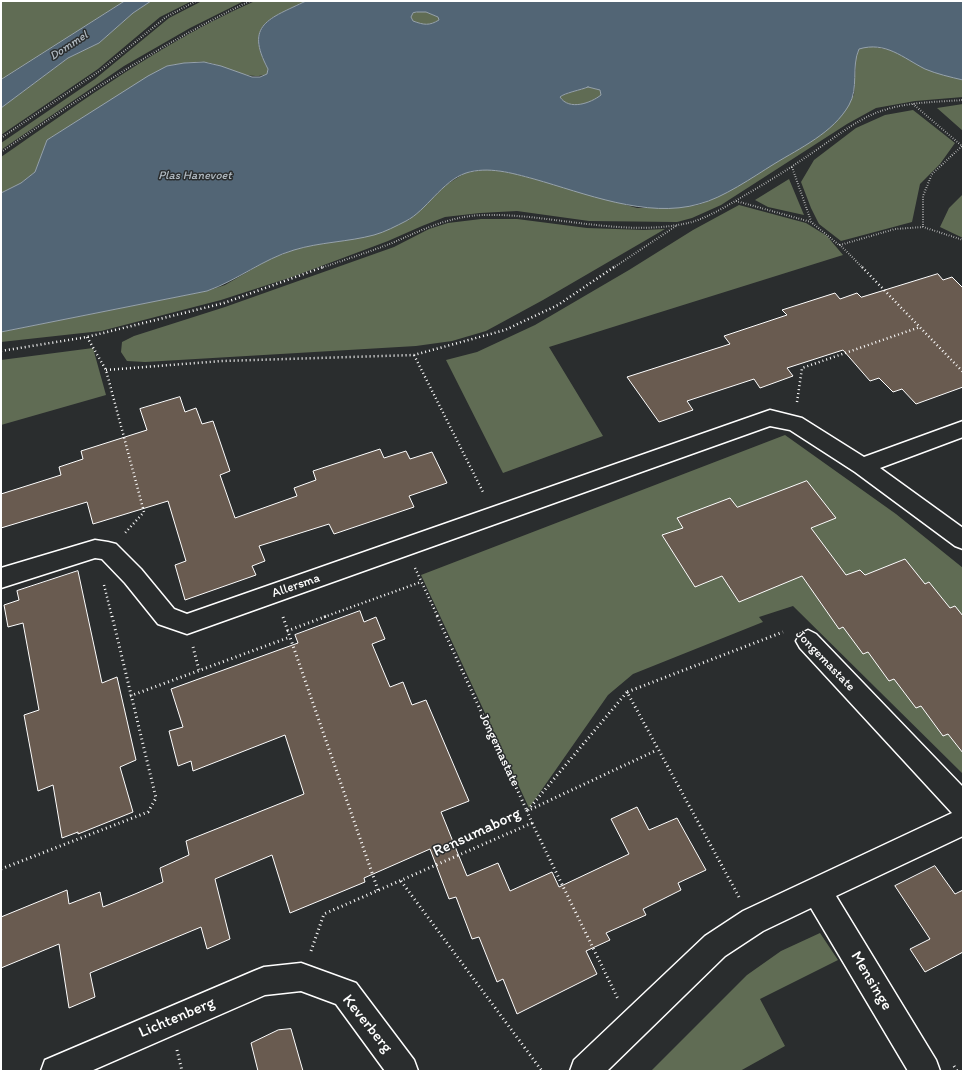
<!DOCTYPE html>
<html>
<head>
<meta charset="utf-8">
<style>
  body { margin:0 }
  #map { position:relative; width:964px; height:1072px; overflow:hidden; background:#2a2d2e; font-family:Itim,sans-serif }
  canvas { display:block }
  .frame { position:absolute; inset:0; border:2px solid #fff; pointer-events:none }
</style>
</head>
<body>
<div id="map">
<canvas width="964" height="1072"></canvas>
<div class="frame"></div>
</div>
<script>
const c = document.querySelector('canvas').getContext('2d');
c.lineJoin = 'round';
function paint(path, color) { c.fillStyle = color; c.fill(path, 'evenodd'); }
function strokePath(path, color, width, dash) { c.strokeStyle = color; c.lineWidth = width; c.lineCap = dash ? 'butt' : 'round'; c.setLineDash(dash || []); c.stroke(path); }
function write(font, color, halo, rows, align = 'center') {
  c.font = font + ' Itim,sans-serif'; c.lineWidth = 3; c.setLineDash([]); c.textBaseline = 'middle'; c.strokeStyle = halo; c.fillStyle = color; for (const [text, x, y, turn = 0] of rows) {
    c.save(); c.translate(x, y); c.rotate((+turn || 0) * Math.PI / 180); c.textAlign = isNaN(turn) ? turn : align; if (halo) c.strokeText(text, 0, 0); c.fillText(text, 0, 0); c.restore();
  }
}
const green = new Path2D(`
  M1,1H125L1,80Z
  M151,1H192L160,17L98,69L1,135V108L68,58L99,43L133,13Z
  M202,1H244L190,28L124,66L1,150V143L95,79L169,18Z
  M255,1H306C269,19 244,24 268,69L267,74C246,82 226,64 204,62C192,61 179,64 167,66L47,140L35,172L21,183L1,193V157C83,101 163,41 255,1Z
  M417,12H426L438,17L439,20C429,26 424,25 413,21L411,17L413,13Z
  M870,46L890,50L906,57L925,69L963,80V97L915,101L876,108L847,124L721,205L692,218L677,222L589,221L517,211L480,213L445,217L422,226L388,241L292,277L221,300L101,331L1,342V332L207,291L225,285L268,260L293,250L314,245L354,239L409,220L446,185L465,173L487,169L516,174L637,208H667L698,205L711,200L761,172L854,95L856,58L859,49Z
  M588,87L600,90L602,95C591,103 569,111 560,97C565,93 581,90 588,87Z
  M963,104V131L937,108Z
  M913,110L955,143L940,164L920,184L912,222L841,241L819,224L811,208L801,182L814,160L856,128L885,115Z
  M789,179L804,215L768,207L755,200Z
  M963,194V238L940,227L949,208Z
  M739,205L806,223L827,236L843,255L549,347L603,436L503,473L446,360L477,352L535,325L629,270L693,230Z
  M481,219H517L587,228L644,230L665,229L543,300L486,331L452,341L416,346L145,362L127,361L121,352L122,342L134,336L225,307L394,247L429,229L448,223Z
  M93,348L106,395L1,425V360Z
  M785,435L896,514L963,568V774L793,606L759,617L763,622L633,674L608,695L529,808L421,575Z
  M820,933L838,960L760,999L785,1046L740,1071H651L747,975L781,951Z`);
const water = new Path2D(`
  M125,1H151L133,13L99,43L68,58L1,108V80Z
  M306,1H963V80C950,77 937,74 925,69C903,58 886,41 859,49C851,67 859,88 849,105C833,133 800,148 774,164C753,177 723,198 699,204C647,219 584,193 534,179C512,173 488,166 466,173C442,181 426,211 406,221C396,226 385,232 374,235C348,242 320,242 294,250C263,259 238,280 207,291L1,332V193L21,183L35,172L47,140L148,76L167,66L184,63L204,62L221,66L252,77H260L267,74L268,69C244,24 269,19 306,1ZM417,12H426L438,17L439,20C429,26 424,25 413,21L411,17L413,13ZM588,87L600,90L601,95C591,103 569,111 560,97C564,93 581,90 588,87Z`);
const building = new Path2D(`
  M938,274L943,280L952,277L963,288V387L916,404L902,389L893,392L879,378L870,381L843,350L787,368L793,376L760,388L754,379L687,401L693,410L659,422L627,377L730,344L724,336L787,315L782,310L835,293L840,299L857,293L861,297Z
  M180,397L185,412L196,408L202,424L213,421L230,471L220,475L235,518L297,496L294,488L316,480L313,471L380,449L384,458L406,451L410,459L432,452L447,483L409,496L414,507L334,534L329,524L259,546L265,561L252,566L256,575L185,600L175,565L186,561L168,501L93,524L87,502L1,528V494L61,475L59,467L83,459L81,451L147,430L140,409Z
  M807,481L836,518L811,528L846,575L860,570L865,575L905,559L925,584L929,582L950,608L955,606L963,616V753L948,734L943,736L921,706L916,708L894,679L889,681L868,652L863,654L843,627L839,629L802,576L739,602L722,576L695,587L662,535L683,528L677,518L730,498L737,507Z
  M78,571L102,683L117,677L136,760L120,767L133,812L78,834V832L62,838L53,785L38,791L24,715L39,710L23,623L8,627L4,605L19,600L17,591Z
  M360,611L364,622L376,617L385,639L372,644L390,687L403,682L412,705L426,700L469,801L441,812L467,876L498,863L510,891L552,872L559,887L629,854L611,819L637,807L649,830L677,818L706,870L678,883L681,890L643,909L646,915L606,933L610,940L586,951L597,974L517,1014L503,979L497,982L479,937L472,939L456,897L449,899L430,849L364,878L365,882L290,913L272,855L215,879L230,939L207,949L201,927L90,973L95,997L69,1008L59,944L1,968V917L67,890L69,904L100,892L103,907L135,894L163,882L160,868L189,855L186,841L304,794L285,735L193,771L191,761L178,766L169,731L183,727L171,689L298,643L295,635Z
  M935,866L955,894L963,890V952L925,972L910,949L930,939L895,886Z
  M291,1029L303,1071H258L251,1043L278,1030Z`);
const pathFar2 = new Path2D(`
  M913,104L962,146L932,174L923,196V227
  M1,138L101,70L166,17L196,1
  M1,152C81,97 162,43 250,1
  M792,167L811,221
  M736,201L811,222L839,245
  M321,268C344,260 369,252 392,243C422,230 450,216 483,215C551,213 625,239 692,222C711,216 730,204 747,194C773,179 798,163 822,146C841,133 860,118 881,111C907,102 936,102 963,100
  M613,268L676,226
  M863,268L840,245L895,229L923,227L963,240`);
const pathFar1 = new Path2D(`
  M862,267L963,372
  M87,337L106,370L144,512L125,533
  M1,351L87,337L224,303L323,267
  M414,355L484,494
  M106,370L222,361L414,355L505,330L558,305L614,267
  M797,402L802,368L920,327
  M415,568L438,617
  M104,585L112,617
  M324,617L421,582`);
const path = new Path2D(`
  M437,616L527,811L627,692
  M283,617L378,890
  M287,631L327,616
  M193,647L199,670
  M130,696L290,637
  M532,823L618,999
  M1,869L148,812L156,798L112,616
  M401,881L542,1071
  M739,897L627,692L783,632
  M311,951L324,914L532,823L527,811L657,750
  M177,1050L182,1071
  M954,1066L957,1071`);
const street = new Path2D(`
  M770,410L802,418L864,457L963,421V437L880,468L963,528V549L955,546L855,472L790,430L770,426L187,634L158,624L125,583L102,559L95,558L1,588V568L95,540L108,542L116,544L141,569L174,609L187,614Z
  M808,630L816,634L963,787V836L836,896L936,1060L940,1071H908L811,908L763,931L725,956L607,1071H570L574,1060L705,936L743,911L952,813L800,648L796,641L800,634Z`);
const secondary = new Path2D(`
  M301,963L356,983L414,1060L418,1071H385L336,1004L301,991L265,995L91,1071H41L45,1060L254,971L264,967Z`);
const farWaternames = [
  ["Dommel",69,46,-33],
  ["Plas Hanevoet",195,176]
];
const streetNames = [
  ["Allersma",296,586,-19],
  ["Jongemastate",825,661,46],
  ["Jongemastate",499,750,65]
];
const nearStreetnames = [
  ["Rensumaborg",477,833,-25],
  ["Mensinge",871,981,59],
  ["Lichtenberg",177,1018,-23],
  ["Keverberg",367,1024,51]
];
paint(green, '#606c54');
paint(water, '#526575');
strokePath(water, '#97a3ac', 1);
paint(building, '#695b50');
strokePath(building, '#fff', 1);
strokePath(street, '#fff', 3);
strokePath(secondary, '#fff', 3);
strokePath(pathFar2, '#fff', 2, [0.5, 2]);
strokePath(pathFar1, '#fff', 2.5, [1, 3]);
strokePath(path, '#fff', 3, [1, 3.5]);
paint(street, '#2a2d2e');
paint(secondary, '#2a2d2e');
write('italic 12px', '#b1bac1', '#2a2d2e', farWaternames);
write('13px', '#fff', '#2a2d2e', streetNames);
write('16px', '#fff', '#2a2d2e', nearStreetnames);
</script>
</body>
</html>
